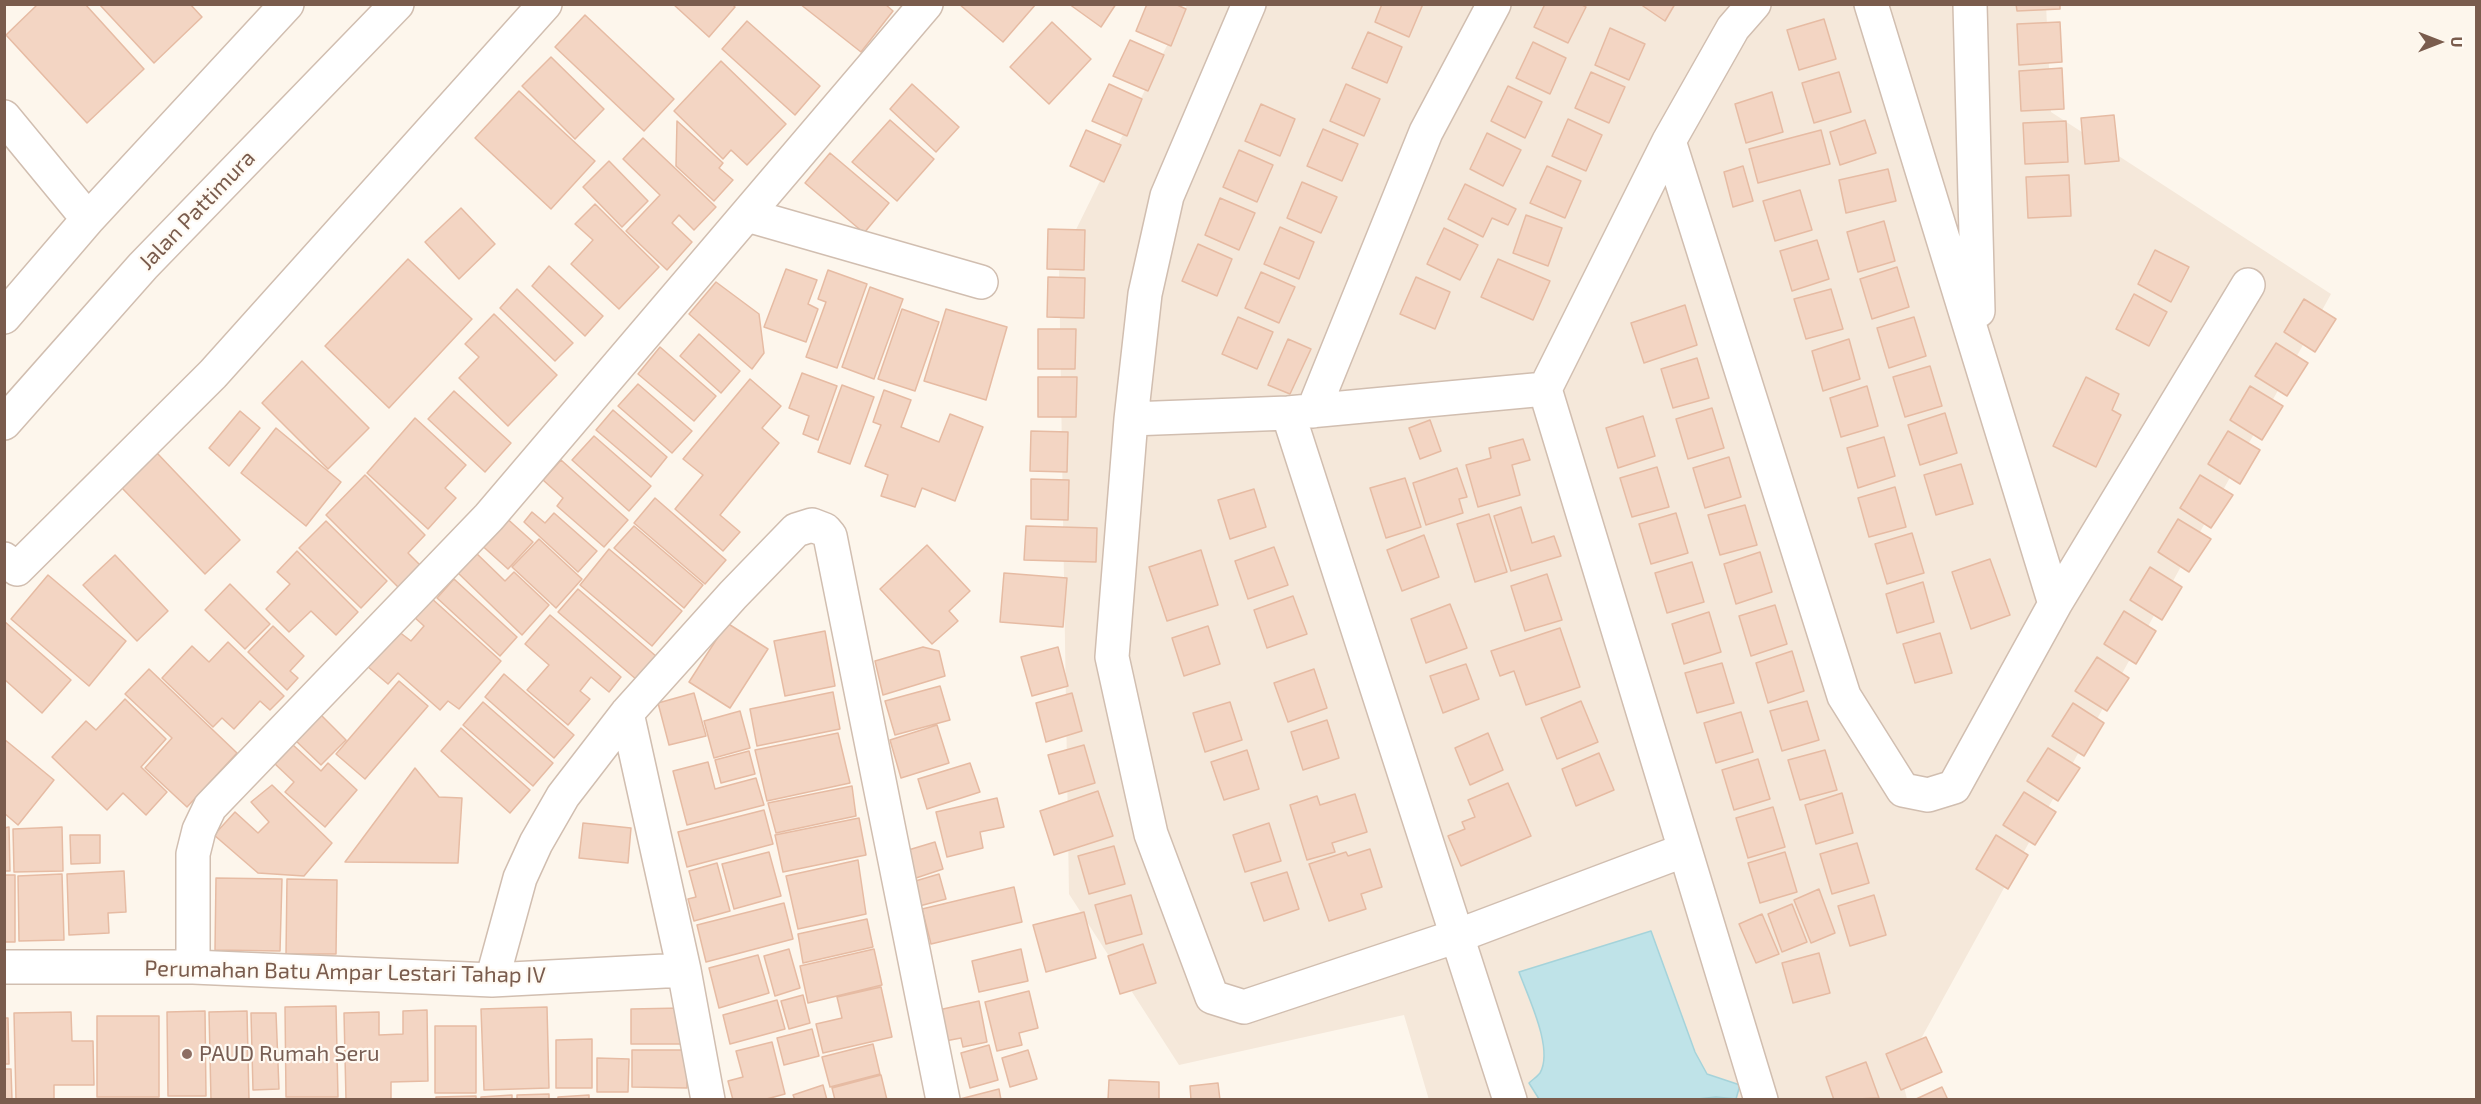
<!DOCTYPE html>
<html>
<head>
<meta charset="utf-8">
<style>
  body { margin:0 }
  #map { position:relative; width:2481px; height:1104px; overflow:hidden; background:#fdf6ec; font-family:"Exo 2",sans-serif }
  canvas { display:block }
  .frame { position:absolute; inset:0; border:6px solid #7a5c4d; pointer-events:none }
  .north { position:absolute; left:2409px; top:12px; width:60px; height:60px; -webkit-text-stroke:4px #fffaf3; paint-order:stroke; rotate:90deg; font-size:16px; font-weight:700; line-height:24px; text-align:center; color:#7a5c4d }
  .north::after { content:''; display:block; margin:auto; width:21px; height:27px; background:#7a5c4d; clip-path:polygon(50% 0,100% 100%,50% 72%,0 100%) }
</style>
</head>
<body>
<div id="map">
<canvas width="2481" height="1104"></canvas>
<div class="frame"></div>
<div class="north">U</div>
</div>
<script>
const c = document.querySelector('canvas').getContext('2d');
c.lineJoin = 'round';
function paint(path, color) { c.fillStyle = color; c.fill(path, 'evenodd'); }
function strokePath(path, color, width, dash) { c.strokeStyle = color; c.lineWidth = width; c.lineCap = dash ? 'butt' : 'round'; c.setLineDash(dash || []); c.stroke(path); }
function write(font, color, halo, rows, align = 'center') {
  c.font = font + ' "Exo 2",sans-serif'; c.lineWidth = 4.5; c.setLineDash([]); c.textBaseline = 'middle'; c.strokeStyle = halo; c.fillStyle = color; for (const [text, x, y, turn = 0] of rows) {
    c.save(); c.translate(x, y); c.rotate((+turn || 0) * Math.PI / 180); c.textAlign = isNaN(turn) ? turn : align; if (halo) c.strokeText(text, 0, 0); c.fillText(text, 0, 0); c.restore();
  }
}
const residential = new Path2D(`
  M2046,4L2051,112L2331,294L1901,1075L1907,1099L1429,1100L1404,1015L1179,1065L1069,894L1059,264L1187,5Z`);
const water = new Path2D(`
  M1651,931L1695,1052L1707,1074L1740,1085L1736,1099L1716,1097L1688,1100L1539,1099L1529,1083C1532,1080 1537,1077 1540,1073C1554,1049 1528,997 1519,972Z`);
const building = new Path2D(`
  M38,4H85L144,69L87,123L6,35Z
  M99,4H190L202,17L154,63Z
  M673,4H732L735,7L709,37Z
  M800,4H885L893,11L861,52Z
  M959,4H1036L1003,42Z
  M1069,4H1116L1101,27Z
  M1147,4H1175L1186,9L1171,46L1136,31Z
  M1382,4H1423L1409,37L1375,22Z
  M1545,4H1580L1586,7L1568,43L1534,27Z
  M1640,4H1675L1665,21Z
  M2016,4H2060V9L2017,11Z
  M585,15L674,99L644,131L555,47Z
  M1824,19L1836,59L1799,70L1787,30Z
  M747,21L820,86L795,115L722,49Z
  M1052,22L1091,59L1049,104L1010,67Z
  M2060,22L2062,62L2019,65L2017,24Z
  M1610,28L1645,44L1629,80L1595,65Z
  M1368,32L1402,47L1387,83L1352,68Z
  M1130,40L1164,55L1148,91L1113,76Z
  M1533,42L1566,58L1550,94L1516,78Z
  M551,57L604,109L575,139L522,86Z
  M721,61L786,124L747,165L731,150L723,159L674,111Z
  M2062,68L2064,109L2021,111L2019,71Z
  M1591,72L1625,87L1609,123L1575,108Z
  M1839,72L1851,112L1814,123L1802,83Z
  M912,84L959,127L936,152L890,109Z
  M1109,84L1142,99L1127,136L1092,121Z
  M1346,84L1380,99L1364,136L1330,121Z
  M1508,86L1542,102L1525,138L1491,121Z
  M519,91L595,161L551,209L475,138Z
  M1772,92L1783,132L1746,143L1735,104Z
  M1261,104L1295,119L1280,156L1245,141Z
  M2114,115L2119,161L2085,164L2081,118Z
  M1568,119L1602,135L1586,171L1552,156Z
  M890,120L934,159L897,201L852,162Z
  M1865,120L1876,153L1840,165L1830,132Z
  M677,121L723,163L719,168L733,180L714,201L676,166Z
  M2066,121L2068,162L2025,164L2023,123Z
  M1323,129L1358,144L1342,181L1307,166Z
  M1086,130L1121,145L1104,182L1070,166Z
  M1821,130L1830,164L1758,183L1749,149Z
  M1487,133L1521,150L1503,186L1470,169Z
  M643,138L716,207L694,230L679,215L672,223L692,242L667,270L626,231L660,195L623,159Z
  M1239,150L1273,165L1257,202L1223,187Z
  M830,153L889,203L864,233L805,183Z
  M609,161L648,201L622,227L583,187Z
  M1547,166L1581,181L1565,218L1530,203Z
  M1743,166L1753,201L1733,207L1724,172Z
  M1888,169L1896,201L1846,213L1839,180Z
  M2069,175L2071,216L2028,218L2026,177Z
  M1302,182L1337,197L1321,233L1287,218Z
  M1465,184L1516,209L1508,225L1492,218L1483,237L1448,219Z
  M1800,190L1812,230L1775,241L1763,201Z
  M1220,198L1255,213L1239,250L1205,235Z
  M595,204L659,267L619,309L571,264L593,240L575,224Z
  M461,208L495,244L459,279L425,242Z
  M1526,215L1562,228L1548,266L1513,253Z
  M1884,221L1895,261L1858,272L1847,232Z
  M1280,227L1314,242L1299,279L1264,264Z
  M1444,228L1478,245L1460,280L1427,264Z
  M1048,229L1085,230L1084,270L1047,269Z
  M1817,240L1829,279L1792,291L1780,251Z
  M1198,244L1232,259L1217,296L1182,281Z
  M2155,250L2189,267L2171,302L2138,284Z
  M408,259L472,319L389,408L325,346Z
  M1498,259L1550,281L1533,320L1481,297Z
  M549,266L603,316L585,336L532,286Z
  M1897,267L1909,307L1872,319L1860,279Z
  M786,269L817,280L808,304L818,309L806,342L764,327Z
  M828,270L867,284L837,368L806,357L826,302L818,299Z
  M1261,272L1295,287L1279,323L1245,308Z
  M1048,277L1085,278L1084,318L1047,317Z
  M1416,277L1450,292L1435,329L1400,314Z
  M716,282L759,314L764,353L752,369L689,314Z
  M870,287L903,299L874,379L842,367Z
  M517,289L573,343L555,361L500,308Z
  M1831,289L1843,329L1806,339L1794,299Z
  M2134,294L2167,312L2149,346L2116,329Z
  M2304,299L2336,319L2315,352L2284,332Z
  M1685,305L1697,345L1644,363L1631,323Z
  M902,309L939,322L915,391L878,379Z
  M946,309L1007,327L986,400L924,381Z
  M494,314L557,375L508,426L459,378L479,357L465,344Z
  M1238,317L1273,332L1257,369L1222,354Z
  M1914,317L1926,356L1889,368L1877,328Z
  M1038,329H1076L1075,369H1038Z
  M699,334L740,371L721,393L680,356Z
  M1288,339L1311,349L1290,394L1268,385Z
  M1849,339L1860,379L1823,391L1812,351Z
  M2276,343L2308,363L2287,396L2255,376Z
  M660,347L716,396L694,421L638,374Z
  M1697,358L1709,398L1673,408L1661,369Z
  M302,361L369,428L328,469L262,403Z
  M1930,366L1942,406L1905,417L1893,377Z
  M802,373L837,386L818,440L803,434L809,416L789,408Z
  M1038,377H1077L1076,417H1038Z
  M2086,377L2119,394L2112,410L2121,415L2096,467L2053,446Z
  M750,379L781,406L762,428L779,443L720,515L740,532L723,551L675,509L703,475L683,459Z
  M638,384L692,431L672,453L618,406Z
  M842,385L874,397L850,464L818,452Z
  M1867,386L1878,426L1841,437L1830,398Z
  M2250,386L2283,406L2262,440L2230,420Z
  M884,390L911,400L901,427L939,442L950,414L983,427L955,501L922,488L915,507L881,496L888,475L865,466L881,425L873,422Z
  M454,391L511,443L485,472L428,419Z
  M1712,408L1724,448L1688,459L1676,419Z
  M613,410L667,457L651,477L596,430Z
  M240,411L260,428L229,466L209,448Z
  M1945,413L1957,453L1920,465L1908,425Z
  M1643,416L1655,456L1618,468L1606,428Z
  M415,418L466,465L445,488L456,498L428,529L367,473Z
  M1430,420L1441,451L1420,459L1409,428Z
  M276,428L341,482L306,526L241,473Z
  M1031,431L1068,432L1067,472L1030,471Z
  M2228,431L2260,450L2240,484L2208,464Z
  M594,436L651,486L629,511L572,460Z
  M1884,437L1895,476L1858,488L1847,448Z
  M1523,439L1530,460L1512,465L1520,495L1478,507L1466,465L1491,458L1489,448Z
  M157,453L240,540L205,574L122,488Z
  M1729,457L1741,497L1705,508L1693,468Z
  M561,460L628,520L604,547L557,506L563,498L543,480Z
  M1961,464L1973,504L1936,515L1924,475Z
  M1657,467L1669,507L1632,517L1620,478Z
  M1457,468L1467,497L1459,499L1463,513L1426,525L1413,483Z
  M365,475L425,535L408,553L423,568L401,590L326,515Z
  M2200,475L2233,495L2211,528L2180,508Z
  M1405,478L1421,527L1386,538L1370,488Z
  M1031,479L1069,480L1068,520L1031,519Z
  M1895,487L1906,527L1869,537L1858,498Z
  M1254,489L1266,527L1230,539L1218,500Z
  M655,498L726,560L705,584L634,523Z
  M1745,505L1757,545L1720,555L1708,515Z
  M1521,507L1532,543L1554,536L1561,556L1511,571L1494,516Z
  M532,512L545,523L554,513L597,551L578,572L524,522Z
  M1676,513L1688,553L1651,564L1639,524Z
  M1489,514L1507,572L1475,582L1457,524Z
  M503,515L533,542L508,569L478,542Z
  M2178,519L2211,539L2189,572L2158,552Z
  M326,521L387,581L361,608L299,548Z
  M634,526L703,585L684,608L614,548Z
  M1026,526L1097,528L1096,562L1024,560Z
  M1912,533L1924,573L1887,584L1875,544Z
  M1424,535L1439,577L1402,591L1387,550Z
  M539,539L582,579L556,608L512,567Z
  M927,545L970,591L949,611L958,621L932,644L880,589Z
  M1274,547L1288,585L1248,599L1235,561Z
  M609,549L682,611L652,646L580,585Z
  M473,550L505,581L514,572L549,605L522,635L454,569Z
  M1201,550L1218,605L1167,621L1149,567Z
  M297,551L358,612L336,635L311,611L289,632L266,609L290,584L277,572Z
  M1760,552L1772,592L1736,604L1724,564Z
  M115,555L168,611L137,641L83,585Z
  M1990,559L2010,615L1971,629L1952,572Z
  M1692,562L1704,602L1667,613L1655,573Z
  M2150,567L2182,587L2162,620L2130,600Z
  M1004,573L1067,578L1063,627L1000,622Z
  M1547,574L1562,620L1525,631L1511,586Z
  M48,575L126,641L89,686L11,619Z
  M454,579L517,637L500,656L437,598Z
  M1923,582L1934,622L1897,633L1886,594Z
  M230,584L270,624L245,649L205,610Z
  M578,589L657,657L637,680L558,612Z
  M1293,596L1307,634L1267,648L1254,610Z
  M430,597L501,661L459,709L448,701L440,710L398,673L388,684L367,666L398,631L411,641L424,626L413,616Z
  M1450,604L1467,648L1426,663L1411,619Z
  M1775,605L1787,644L1751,656L1739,616Z
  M2124,611L2156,631L2136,664L2104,644Z
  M1709,612L1721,652L1684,664L1672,624Z
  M550,615L621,677L609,692L591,677L580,691L590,699L568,725L527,690L549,665L525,644Z
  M4,621L71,680L42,713L4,679Z
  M727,623L768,649L730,708L689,682Z
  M273,626L304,656L290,671L298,678L287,690L248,652Z
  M1208,626L1220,664L1184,676L1172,638Z
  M1560,628L1580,687L1526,705L1514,671L1500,676L1491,651Z
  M825,631L835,686L785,696L774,641Z
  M1940,633L1952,673L1915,683L1903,644Z
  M228,642L284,696L270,710L260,701L234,729L222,718L213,727L162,678L192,646L209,662Z
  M923,647L939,651L945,676L883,695L875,661Z
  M1058,647L1068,686L1032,696L1021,657Z
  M1792,651L1804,691L1768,703L1756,663Z
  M2097,657L2129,678L2107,711L2075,691Z
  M1722,663L1734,703L1697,713L1685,673Z
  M1466,664L1479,699L1443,713L1430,676Z
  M149,669L237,753L187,807L145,768L172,738L125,694Z
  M1314,669L1327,708L1288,722L1274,683Z
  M504,674L574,735L554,758L485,697Z
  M399,681L428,706L365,779L336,754Z
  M940,686L950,720L895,735L885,701Z
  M833,692L840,729L757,746L750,709Z
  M694,693L706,736L669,745L658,703Z
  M1072,693L1082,731L1046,742L1036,703Z
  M125,699L166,739L141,767L167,792L146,815L123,793L107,810L52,757L86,721L96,730Z
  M1581,701L1598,742L1557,759L1541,718Z
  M1807,701L1819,740L1782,751L1770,711Z
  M483,702L553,763L533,786L463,725Z
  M1230,702L1242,740L1205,752L1193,713Z
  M2073,703L2104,723L2084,756L2052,736Z
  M740,711L750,748L714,758L704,721Z
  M1741,712L1753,752L1716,763L1704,723Z
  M319,713L346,740L321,765L294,739Z
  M1327,720L1339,758L1303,770L1291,732Z
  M937,725L949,763L901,778L890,740Z
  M461,728L530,790L510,813L441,751Z
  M838,733L850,783L767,801L755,750Z
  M1488,733L1503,770L1470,785L1455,748Z
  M4,739L54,780L18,825L4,813Z
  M292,744L321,771L328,763L357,790L325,827L285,792L294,782L274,763Z
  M1084,745L1095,783L1059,794L1048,755Z
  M2048,748L2080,768L2058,801L2027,781Z
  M1247,750L1259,789L1224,800L1211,762Z
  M1825,750L1837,790L1800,800L1788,760Z
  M749,751L755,774L721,783L715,760Z
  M1599,753L1614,790L1576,806L1562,769Z
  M1758,759L1770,799L1734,810L1722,770Z
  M708,762L715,789L756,778L764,805L687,825L673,771Z
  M970,763L980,792L927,809L918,779Z
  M415,768L439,797L462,798L458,863L345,862Z
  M1508,783L1531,836L1461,866L1448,836L1465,829L1462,822L1475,817L1468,800Z
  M272,785L332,843L304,876L258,873L214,835L235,812L258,833L269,822L251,802Z
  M852,786L856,816L776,833L768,803Z
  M1098,791L1113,836L1054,855L1040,811Z
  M2024,792L2056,812L2035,845L2003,825Z
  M1842,793L1853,833L1816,844L1805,805Z
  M1355,794L1367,832L1332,843L1335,852L1307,860L1290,805L1317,796L1320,805Z
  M997,798L1004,827L980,832L983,848L947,857L936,812Z
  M1773,807L1785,847L1748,858L1736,818Z
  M764,810L773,844L687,867L678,832Z
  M859,818L866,855L783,872L775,835Z
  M583,823L631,828L628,863L579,858Z
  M1269,823L1281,861L1245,872L1233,835Z
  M9,827L10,871H4V828Z
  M62,827L63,871L14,872L13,829Z
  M70,835H100V863L71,864Z
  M1996,835L2028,855L2008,889L1976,869Z
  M935,842L943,869L904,882L895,854Z
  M1857,843L1869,883L1832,894L1820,854Z
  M1114,846L1125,884L1089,894L1078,856Z
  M1370,849L1382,887L1361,894L1366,909L1329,921L1309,864L1346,852L1348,856Z
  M769,852L781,896L734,909L722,864Z
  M1785,852L1797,892L1760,903L1748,863Z
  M858,860L866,914L798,929L786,876Z
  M717,863L730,911L694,921L688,899L696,897L689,871Z
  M124,871L126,912L108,913L109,933L69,935L67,874Z
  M1287,872L1299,909L1264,921L1251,883Z
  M62,874L64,940L19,941L18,876Z
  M939,874L946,899L908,909L902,885Z
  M4,875H15V942H4Z
  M216,878L282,879L280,951L215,950Z
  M287,879L337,880L336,954H286Z
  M1014,887L1022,922L931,944L922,909Z
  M1819,889L1835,933L1811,943L1794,900Z
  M1131,895L1142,934L1106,944L1095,905Z
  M1874,895L1886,935L1850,946L1838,906Z
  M784,903L793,939L706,962L697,925Z
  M1792,904L1807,942L1782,952L1768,914Z
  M1084,912L1096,958L1046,972L1033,925Z
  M1762,914L1779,954L1756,963L1739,924Z
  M867,919L873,947L803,963L798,934Z
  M1143,944L1156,983L1120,994L1108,956Z
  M789,949L800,988L775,996L764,956Z
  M874,949L882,985L808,1003L800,966Z
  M1021,949L1028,981L979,992L972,961Z
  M1819,953L1830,993L1793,1003L1782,963Z
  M758,955L769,993L719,1008L709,968Z
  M881,987L892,1037L823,1053L816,1024L842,1018L837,997Z
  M1029,991L1038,1028L1019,1033L1022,1045L997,1051L985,1002Z
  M803,995L810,1023L789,1029L781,1001Z
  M777,1000L785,1029L730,1044L723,1015Z
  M979,1001L987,1042L963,1047L961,1038L940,1042L934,1011Z
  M336,1006L338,1097H286L285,1007Z
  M547,1007L549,1088L484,1090L481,1009Z
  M682,1008L683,1044H631V1009Z
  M427,1010L428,1081L391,1082V1099L346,1100L344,1013L379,1012V1035L403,1034V1011Z
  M205,1011L206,1096H168L167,1012Z
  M247,1011L249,1100H211L209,1012Z
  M71,1012L72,1041H93L94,1085H54V1100H16L14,1013Z
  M251,1013H276L279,1089L253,1090Z
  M97,1016H159V1097H97Z
  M4,1018H8L9,1064H4Z
  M435,1026H476V1093H435Z
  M812,1029L819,1056L784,1065L777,1038Z
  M1926,1037L1942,1072L1901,1090L1886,1054Z
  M592,1039V1088H556V1040Z
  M772,1042L785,1094L763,1100H733L728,1081L743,1077L736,1051Z
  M873,1044L880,1074L830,1087L822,1057Z
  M989,1045L998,1080L970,1088L961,1053Z
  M632,1050H687V1088L632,1087Z
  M1028,1050L1037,1079L1010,1087L1002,1058Z
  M597,1058L629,1059L628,1092H597Z
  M1866,1062L1879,1098L1834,1100L1826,1077Z
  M4,1069H11L12,1100H4Z
  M881,1075L887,1100H835L832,1088Z
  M1109,1080L1159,1082V1100H1108Z
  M1218,1083L1220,1100H1191L1190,1086Z
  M823,1085L827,1100H795L793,1095Z
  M1942,1087L1948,1100H1914Z
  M999,1089L1001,1100H956Z
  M549,1094V1100H517V1095Z
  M512,1095V1100H481V1097Z
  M589,1095V1100H558V1097Z
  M476,1096V1100H436V1097Z`);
const minor = new Path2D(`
  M1249,4L1167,196L1145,294L1131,419L1112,657L1151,834L1212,997L1244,1007L1457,936L1685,850
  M1754,4L1733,28L1669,141L1545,389L1761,1100
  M1871,4L2055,604
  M1970,4L1978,311
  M4,117L88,219
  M1669,141L1844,696L1903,790L1928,795L1954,787L2055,604L2248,285
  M747,215L981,282
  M4,317L88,219L287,4
  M1313,411L1426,132L1494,4
  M1288,413L1510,1100
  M1131,419L1288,413L1545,389
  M4,559L17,569L213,374L545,4
  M627,713L684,970L708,1100
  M4,967H193L492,980L684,970
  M193,967V854L199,830L210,807L489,517L926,4
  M492,980L520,878L536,843L563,796L627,713L733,595L796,530L812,525L825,530L830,536L943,1100`);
const tertiary = new Path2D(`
  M4,423L143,266L397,4`);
const markers = [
  [187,1054,6,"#8d6e63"]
];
const streetNames = [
  ["Jalan Pattimura",197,210,-46],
  ["Perumahan Batu Ampar Lestari Tahap IV",345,972,1]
];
const educationNames = [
  ["PAUD Rumah Seru",199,1054]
];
paint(residential, '#f5e8da');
paint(water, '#bfe3e8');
strokePath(water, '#a5d3da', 1.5);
paint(building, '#f3d5c3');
strokePath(building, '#e6bba3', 1.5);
strokePath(minor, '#d1beb0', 36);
strokePath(tertiary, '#d1beb0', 36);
strokePath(minor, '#fff', 33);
strokePath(tertiary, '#fff', 33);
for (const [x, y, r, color] of markers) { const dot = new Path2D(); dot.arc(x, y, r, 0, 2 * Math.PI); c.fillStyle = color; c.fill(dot); strokePath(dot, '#fffaf3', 2); }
write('22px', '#7a5c4d', '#fffaf3', streetNames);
write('22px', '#785e54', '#fffaf3', educationNames, 'left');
</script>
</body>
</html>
